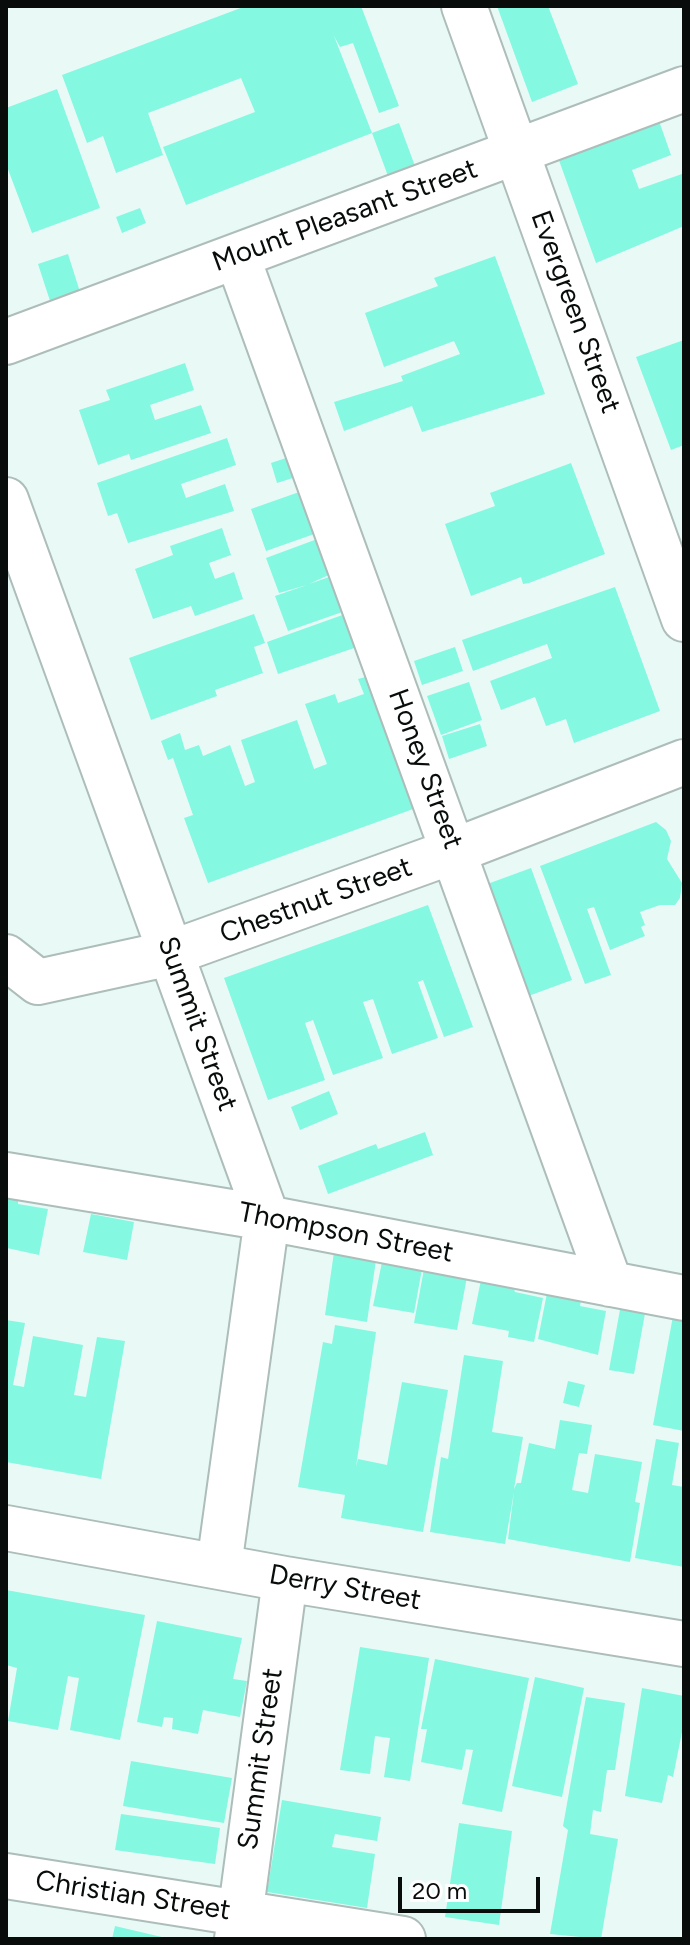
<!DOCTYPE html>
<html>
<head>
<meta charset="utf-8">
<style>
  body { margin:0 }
  #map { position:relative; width:690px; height:1945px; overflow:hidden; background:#e9faf6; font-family:Figtree,sans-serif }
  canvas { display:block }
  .frame { position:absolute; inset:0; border:8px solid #080d0b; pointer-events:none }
  .scale { position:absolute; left:398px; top:1877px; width:142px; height:36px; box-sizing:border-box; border:4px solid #080d0b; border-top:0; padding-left:10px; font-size:24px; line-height:28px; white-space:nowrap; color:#080d0b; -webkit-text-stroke:6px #fff; paint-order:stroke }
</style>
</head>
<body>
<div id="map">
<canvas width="690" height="1945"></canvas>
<div class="frame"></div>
<div class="scale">20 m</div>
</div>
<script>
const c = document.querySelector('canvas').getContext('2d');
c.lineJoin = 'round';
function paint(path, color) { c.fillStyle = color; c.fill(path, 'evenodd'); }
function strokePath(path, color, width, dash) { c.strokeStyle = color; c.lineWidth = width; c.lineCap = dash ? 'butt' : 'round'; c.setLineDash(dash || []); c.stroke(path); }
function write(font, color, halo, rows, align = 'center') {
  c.font = font + ' Figtree,sans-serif'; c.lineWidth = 6; c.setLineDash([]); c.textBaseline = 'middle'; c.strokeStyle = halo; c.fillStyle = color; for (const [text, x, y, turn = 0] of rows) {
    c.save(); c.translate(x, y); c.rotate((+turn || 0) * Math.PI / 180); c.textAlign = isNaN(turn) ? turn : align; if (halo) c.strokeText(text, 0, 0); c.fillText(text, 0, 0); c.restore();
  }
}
const building = new Path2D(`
  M246,6H361L399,106L379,113L353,43L340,47L334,36L372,133L186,205L163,147L255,112L241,78L148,113L163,155L116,173L103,136L87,143L62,75Z
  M497,6H548L578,84L532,102Z
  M57,89L100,208L32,233L6,164V108Z
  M653,104L671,155L632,170L639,189L682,174L684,226L596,263L552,141Z
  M399,123L415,166L388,176L372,133Z
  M140,208L146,223L122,233L116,217Z
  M68,254L81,295L51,304L38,264Z
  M495,256L545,394L422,432L412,406L344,431L334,402L403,381L401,376L460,354L454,341L384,367L365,313L438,286L434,278Z
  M684,340V445L671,450L636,357Z
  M185,363L194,390L150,405L155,420L201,405L211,433L131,460L129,454L98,465L79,410L110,400L106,390Z
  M227,438L236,465L181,484L186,498L225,484L234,511L128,543L117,513L108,516L97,483Z
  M289,457L296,477L277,483L271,463Z
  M571,463L605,554L529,583L523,584L521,577L471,596L445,524L495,506L490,493Z
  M302,491L317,533L266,551L251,509Z
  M222,528L231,555L209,563L215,579L234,572L243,599L195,616L191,606L153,619L135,569L173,555L170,546Z
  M320,538L333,573L309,584L335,575L348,610L288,631L275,596L307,585L279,593L266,558Z
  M615,587L660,711L574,743L566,719L546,726L535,697L501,710L490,681L552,658L547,644L473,671L462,640Z
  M348,613L360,646L278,674L267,642Z
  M254,614L265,643L254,647L263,673L215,690L217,696L151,720L129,658Z
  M455,647L463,671L422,685L414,661Z
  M369,676L416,808L208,883L184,818L193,815L173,758L168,760L161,741L180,733L185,750L199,745L203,756L230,745L245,786L255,782L241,740L297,720L314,769L327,764L305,704L335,694L338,703L364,694L358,679Z
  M469,682L482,720L441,735L427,696Z
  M480,724L487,746L449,759L442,736Z
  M656,822L666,830L671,841L667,859L682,883L680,898L675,905H660L640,912L645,925L641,927L645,936L610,950L594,907L587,909L611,975L585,984L540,866Z
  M531,868L572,980L512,1002L471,890Z
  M428,905L473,1027L444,1037L423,980L418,982L438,1038L392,1054L373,999L363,1002L383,1058L333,1075L313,1020L305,1023L325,1080L268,1100L224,978Z
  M329,1091L338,1114L300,1130L291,1107Z
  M425,1132L433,1155L328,1194L318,1166L376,1144L378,1149Z
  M6,1196L18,1199V1204L48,1209L39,1255L7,1248Z
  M91,1214L134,1222L127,1260L83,1252Z
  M334,1252L376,1260L367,1322L325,1315Z
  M382,1262L422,1269L414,1313L373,1306Z
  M424,1269L467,1277L457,1330L414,1323Z
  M481,1280L513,1286L515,1292L543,1298L534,1342L508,1337L509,1331L472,1324Z
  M547,1293L581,1300L580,1306L606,1311L598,1355L538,1339Z
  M621,1304L646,1308L634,1374L609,1370Z
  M673,1316L684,1318V1431L653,1425Z
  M6,1320L25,1323L13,1385L24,1387L33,1336L83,1345L74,1395L86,1397L97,1337L125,1341L101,1479L6,1462Z
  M335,1325L376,1332L356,1467L358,1459L387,1465L402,1382L448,1390L423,1532L341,1518L345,1495L298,1487L323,1342L332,1344Z
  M464,1355L503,1361L492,1432L523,1437L514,1489L517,1483H521L529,1443L555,1449L560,1420L592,1425L587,1454L579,1453L572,1490L588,1493L595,1454L642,1462L635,1502L640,1503L630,1562L508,1539L514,1492L505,1544L430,1532L441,1457L448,1459Z
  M568,1381L585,1385L579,1407L563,1403Z
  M656,1439L679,1443L672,1485L684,1487V1567L635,1558Z
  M6,1590L145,1615L120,1740L70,1730L79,1678L73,1677L68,1676L58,1730L8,1721L17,1668L6,1665Z
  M157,1621L242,1638L233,1679L247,1681L240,1717L203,1710L198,1734L172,1729L173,1718L164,1717L162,1727L137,1722Z
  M360,1647L429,1658L410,1781L384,1777L390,1738L375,1736L370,1774L340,1770Z
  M435,1659L529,1678L502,1812L462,1804L473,1750L466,1749L462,1770L421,1762L427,1729H421Z
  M535,1677L584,1688L562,1797L512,1786Z
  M642,1688L684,1696V1722L673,1777L668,1775L662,1803L625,1796Z
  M586,1697L625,1703L615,1770H607L601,1812L593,1810L590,1834L618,1839L601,1939L550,1934L568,1830L563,1826Z
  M131,1761L232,1778L224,1823L123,1806Z
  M282,1800L381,1817L377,1841L335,1834L332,1847L375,1854L367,1908L267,1892Z
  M121,1814L220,1828L215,1864L115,1850Z
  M459,1823L512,1831L499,1925L445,1917Z
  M115,1926L166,1938V1939H112Z`);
const minor = new Path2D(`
  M464,6L684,619
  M237,256L610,1284
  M6,342L684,89
  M6,500L267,1218L219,1566
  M6,957L38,982L171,953L454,851L684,762
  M6,1175L267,1218L684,1298
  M6,1528L285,1579L684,1644
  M6,1876L403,1939
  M237,1939L285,1579`);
const streetNames = [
  ["Mount Pleasant Street",345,216,-20],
  ["Evergreen Street",575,312,70],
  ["Honey Street",425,769,70],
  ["Chestnut Street",316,901,-20],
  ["Summit Street",197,1024,70],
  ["Thompson Street",346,1233,11],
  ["Derry Street",345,1588,10],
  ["Summit Street",261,1759,-82],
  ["Christian Street",133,1896,9]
];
paint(building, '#84f8e1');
strokePath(minor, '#adbdb9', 48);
strokePath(minor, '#fff', 44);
write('28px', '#080d0b', '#fff', streetNames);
</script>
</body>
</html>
